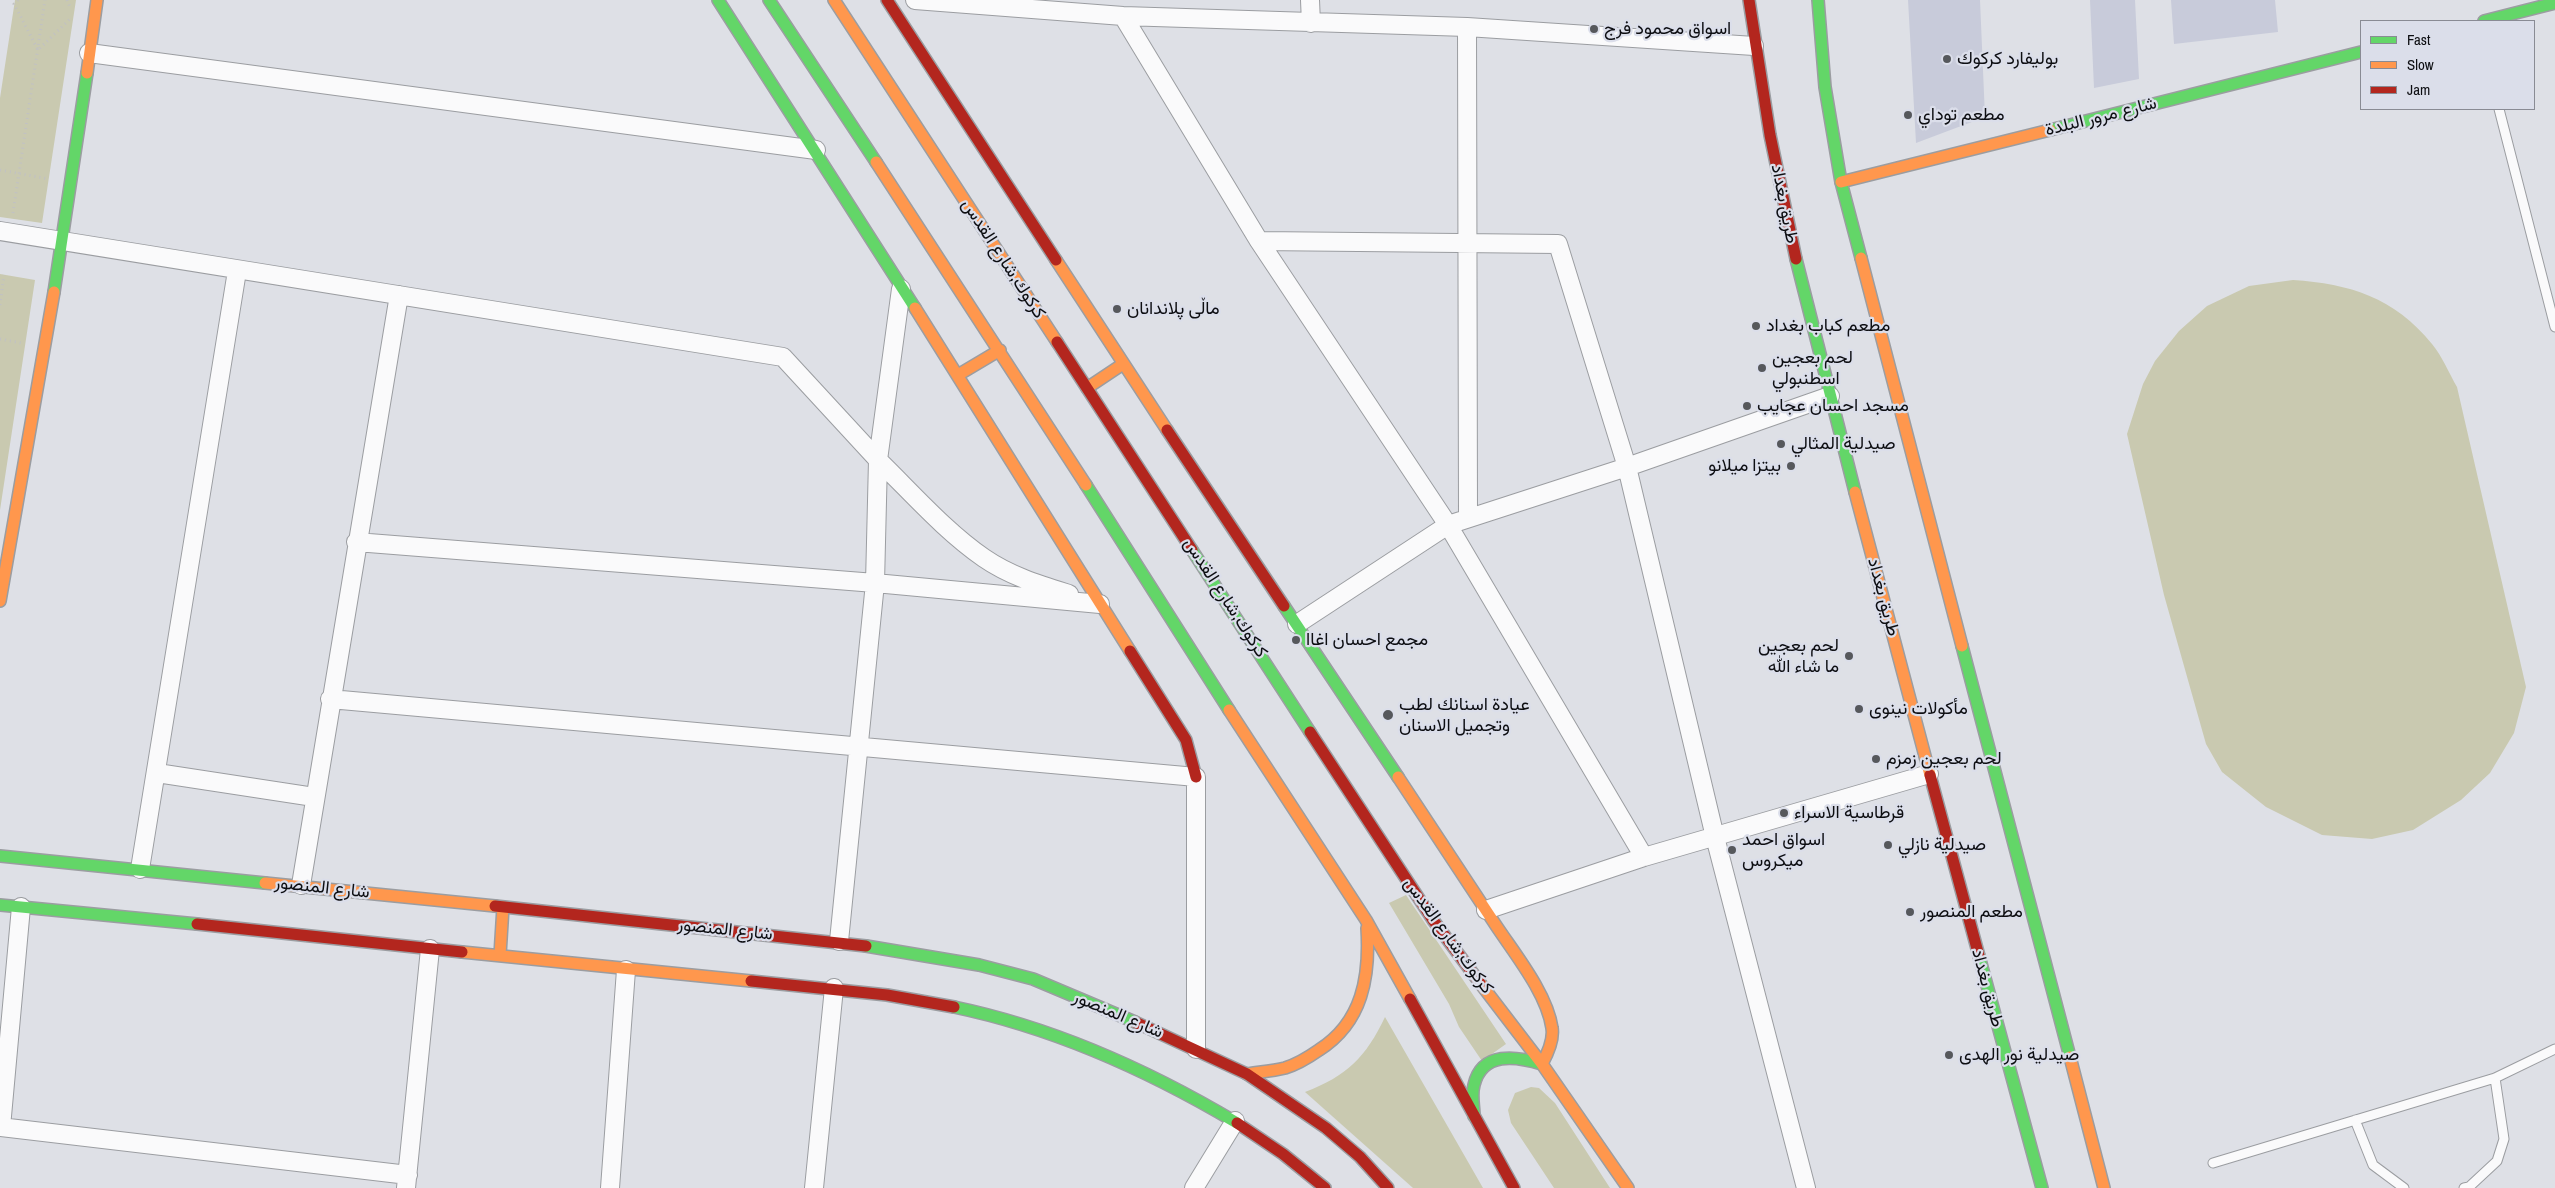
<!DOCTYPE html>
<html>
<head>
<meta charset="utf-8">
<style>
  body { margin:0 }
  #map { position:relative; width:2555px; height:1188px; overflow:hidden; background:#dee0e6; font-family:"Archivo Narrow",sans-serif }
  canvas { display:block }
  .legend { position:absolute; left:2360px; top:20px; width:175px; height:90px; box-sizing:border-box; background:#dbdeea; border:1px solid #898b94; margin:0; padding:6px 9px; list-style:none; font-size:15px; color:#0d0e12 }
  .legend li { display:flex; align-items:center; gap:10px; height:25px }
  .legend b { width:25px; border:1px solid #898b94 }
</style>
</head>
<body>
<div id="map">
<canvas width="2555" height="1188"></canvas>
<ul class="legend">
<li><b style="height:6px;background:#63d668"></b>Fast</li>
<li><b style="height:6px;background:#ff974d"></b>Slow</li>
<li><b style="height:6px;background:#b3261e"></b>Jam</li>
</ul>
</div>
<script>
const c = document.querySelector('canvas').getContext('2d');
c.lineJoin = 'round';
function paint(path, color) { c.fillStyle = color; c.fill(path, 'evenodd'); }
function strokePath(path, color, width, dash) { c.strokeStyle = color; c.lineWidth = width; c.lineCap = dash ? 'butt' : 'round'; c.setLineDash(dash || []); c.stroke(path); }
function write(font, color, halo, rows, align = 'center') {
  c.font = font + ' "Archivo Narrow",Vazirmatn,sans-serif'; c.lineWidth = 4.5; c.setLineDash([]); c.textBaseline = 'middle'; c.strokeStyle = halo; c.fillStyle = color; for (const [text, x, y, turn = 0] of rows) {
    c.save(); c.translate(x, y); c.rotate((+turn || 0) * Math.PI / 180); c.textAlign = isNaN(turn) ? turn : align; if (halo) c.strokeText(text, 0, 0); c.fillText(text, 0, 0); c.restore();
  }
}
const green = new Path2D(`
  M15,0H76L42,223L0,217V98Z
  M0,274L35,280L0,510Z
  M2293,280C2350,284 2394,297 2432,344C2442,356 2449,373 2457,387L2526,687L2514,733L2490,773L2461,800L2413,830L2372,839L2322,835L2266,807L2222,772L2206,744L2164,595L2127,434L2143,384L2155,361L2179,331L2207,306L2249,286Z
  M1406,895L1506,1044L1482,1061L1459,1027L1449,1004L1389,903Z
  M1385,1017L1483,1188H1413L1305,1092C1347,1076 1366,1057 1385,1017Z
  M1531,1087L1539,1088L1555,1103L1610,1188H1554L1511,1123L1508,1110L1515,1093Z`);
const building = new Path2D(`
  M1908,0H1980L1985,117L1916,143Z
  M2090,0H2135L2139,79L2094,88Z
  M2171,0H2275L2278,32L2174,44Z`);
const path = new Path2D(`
  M18,0L14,4L38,50L71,18
  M67,0L71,9
  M0,170L49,179
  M13,213L45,0
  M0,305L4,275
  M0,339L21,343`);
const lane = new Path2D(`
  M2499,109L2555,327
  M2355,1120L2373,1165L2404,1188
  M2213,1163L2495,1078L2555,1049
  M2464,1188L2469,1187L2497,1161L2504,1139L2495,1078`);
const street = new Path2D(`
  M915,0L1123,16L1467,27L1754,46
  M1310,0L1311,23
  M1123,16L1259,241L1448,525L1644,857
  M1467,27L1468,518
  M89,53L816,150
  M0,231L783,357L878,460L875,583L839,941
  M1259,241L1558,244L1627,467L1715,837L1806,1188
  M901,289L878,460C912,493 945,531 984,558C1010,576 1040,585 1069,594
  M356,542L875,583L1100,604
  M1297,624L1448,525L1627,467L1830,396
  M330,699L1196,777V1049
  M157,773L314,797
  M140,869L237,271
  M301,885L399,295
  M1486,910L1644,857L1929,774
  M0,1127L408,1175
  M1,1127L21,907
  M406,1188L430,949
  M610,1188L626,970
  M814,1188L834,988
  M1194,1188L1235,1121`);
const fast = new Path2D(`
  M718,0L915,308
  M769,0L876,162
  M1818,0L1825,87L1841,182L1861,258
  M2484,21L2555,3
  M2050,130L2361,52
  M1796,259L1855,492
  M54,292L87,73
  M1086,485L1229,710
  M1192,550L1310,732
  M1284,606L1398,777
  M1962,646L2070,1057
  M0,856L265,883
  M0,905L197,924
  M866,946L979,965L1033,979L1135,1022
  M1979,956L2042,1188
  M954,1007C1055,1028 1148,1070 1237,1123
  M1474,1116C1474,1106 1471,1095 1474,1085C1482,1051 1516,1056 1542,1064`);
const slow = new Path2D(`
  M834,0L1057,342
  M87,73L97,0
  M876,162L1086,485
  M1841,182L2050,130
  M1861,258L1962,646
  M1056,260L1167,430
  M915,308L1130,651
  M958,375L1000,350
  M1087,388L1123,364
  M1855,492L1930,775
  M0,601L54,292
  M1229,710L1366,920L1410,999
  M1398,777C1430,826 1463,875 1495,924C1514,953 1547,993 1552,1028C1554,1040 1548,1053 1542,1064
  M265,883L495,906
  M462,952L751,981
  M500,955L503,907
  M1480,983L1542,1064L1628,1188
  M2070,1057L2104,1188
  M1247,1074C1260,1072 1273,1071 1285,1068C1298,1064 1309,1057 1319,1050C1363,1022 1370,976 1367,928`);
const jam = new Path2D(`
  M887,0L1056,260
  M1749,0L1770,135L1796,259
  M1057,342L1192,550
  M1167,430L1284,606
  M1130,651L1186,740L1196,777
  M1310,732L1433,920L1480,983
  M1930,775L1979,956
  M495,906L866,946
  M197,924L462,952
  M751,981L887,995L954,1007
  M1410,999L1514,1188
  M1135,1022L1247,1074L1326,1128L1360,1157L1388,1188
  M1237,1123L1283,1154L1325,1188`);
const markers = [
  [1594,29,5,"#56585c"],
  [1947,59,5,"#56585c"],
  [1908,115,5,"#56585c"],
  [1117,309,5,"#56585c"],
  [1756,326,5,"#56585c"],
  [1762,368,5,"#56585c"],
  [1747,406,5,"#56585c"],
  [1781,444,5,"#56585c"],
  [1791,466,5,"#56585c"],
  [1296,640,5,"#56585c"],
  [1849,656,5,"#56585c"],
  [1859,709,5,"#56585c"],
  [1388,715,6,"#56585c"],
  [1876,759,5,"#56585c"],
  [1784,813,5,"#56585c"],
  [1888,845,5,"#56585c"],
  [1732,850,5,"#56585c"],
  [1910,912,5,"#56585c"],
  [1949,1055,5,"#56585c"]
];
const poiNames = [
  ["اسواق محمود فرج",1604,29],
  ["بوليفارد كركوك",1957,59],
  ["مطعم توداي",1918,115],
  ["ماڵی پلاندانان",1127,309],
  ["مطعم كباب بغداد",1766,326],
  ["لحم بعجين",1772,358],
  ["اسطنبولي",1772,379],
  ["مسجد احسان عجايب",1757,406],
  ["صيدلية المثالي",1791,444],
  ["بيتزا ميلانو",1781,466,"right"],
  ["مجمع احسان اغاا",1306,640],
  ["لحم بعجين",1839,646,"right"],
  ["ما شاء الله",1839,667,"right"],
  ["عيادة اسنانك لطب",1399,705],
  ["وتجميل الاسنان",1399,726],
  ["مأكولات نينوى",1869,709],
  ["لحم بعجين زمزم",1886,759],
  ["قرطاسية الاسراء",1794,813],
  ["اسواق احمد",1742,840],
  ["ميكروس",1742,861],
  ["صيدلية نازلي",1898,845],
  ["مطعم المنصور",1920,912],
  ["صيدلية نور الهدى",1959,1055]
];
const streetNames = [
  ["شارع مرور البلدة",2101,117,-14],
  ["طريق بغداد",1784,204,79],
  ["كركوك,شارع القدس",1003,259,57],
  ["طريق بغداد",1883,597,75],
  ["كركوك,شارع القدس",1225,598,57],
  ["شارع المنصور",322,888,6],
  ["شارع المنصور",725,930,6],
  ["كركوك,شارع القدس",1448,936,54],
  ["طريق بغداد",1987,988,75],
  ["شارع المنصور",1118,1015,23]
];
paint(green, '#c9c9b0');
paint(building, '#c8cbda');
strokePath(lane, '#9b9da1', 11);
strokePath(street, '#9b9da1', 20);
strokePath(fast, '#9b9da1', 14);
strokePath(slow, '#9b9da1', 14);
strokePath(jam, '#9b9da1', 14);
strokePath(path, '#c1c1c3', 3, [1, 4]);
strokePath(lane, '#fafafb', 9);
strokePath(street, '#fafafb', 18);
strokePath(fast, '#63d668', 11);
strokePath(slow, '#ff974d', 11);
strokePath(jam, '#b3261e', 11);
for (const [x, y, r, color] of markers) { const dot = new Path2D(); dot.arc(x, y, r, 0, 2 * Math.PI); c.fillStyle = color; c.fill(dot); strokePath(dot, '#dbdeea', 2); }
write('18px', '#0d0e12', '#dbdeea', poiNames, 'left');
write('18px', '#0d0e12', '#dbdeea', streetNames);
</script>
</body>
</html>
